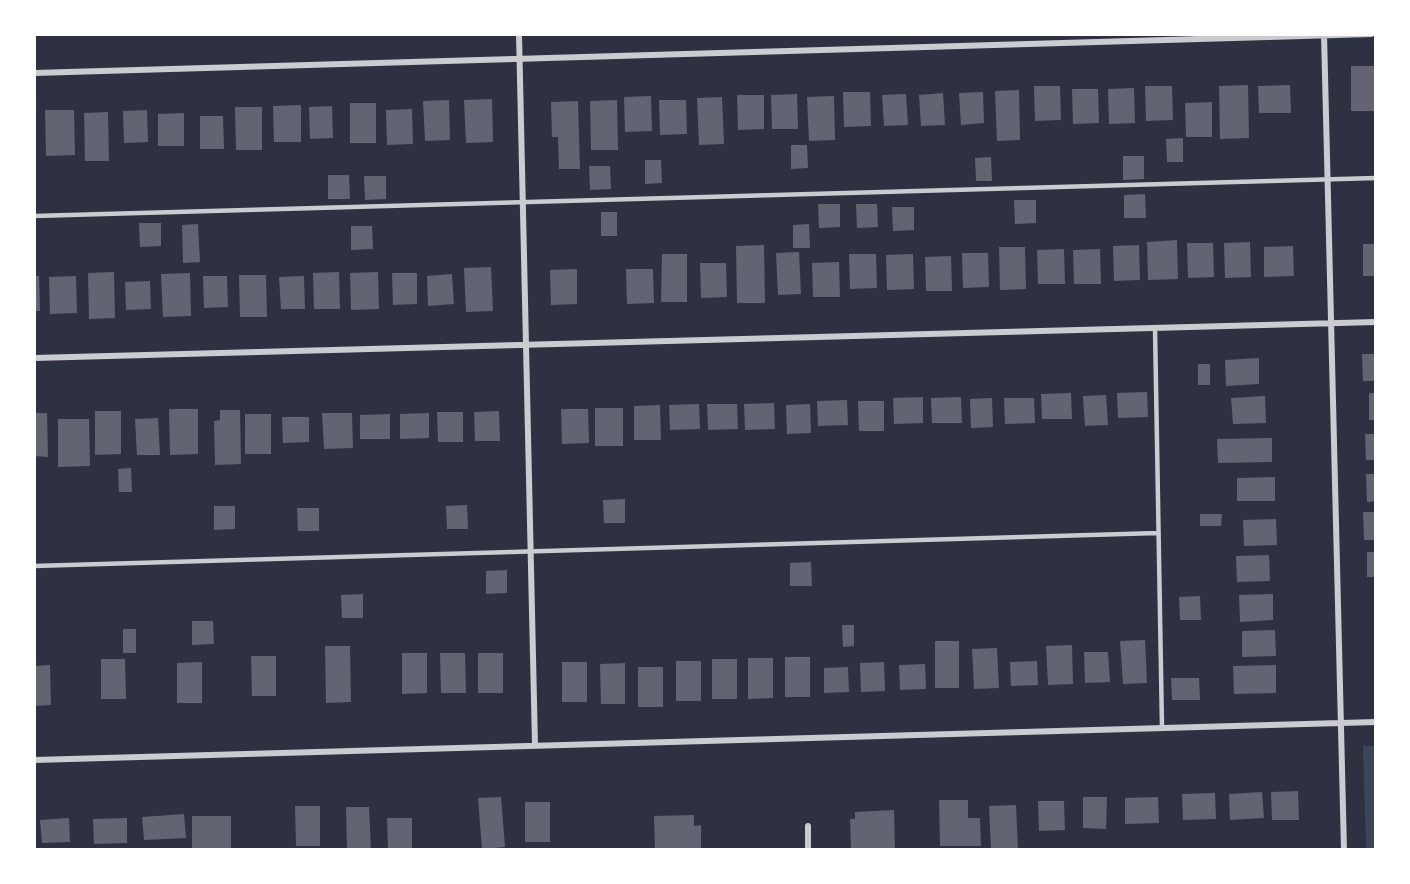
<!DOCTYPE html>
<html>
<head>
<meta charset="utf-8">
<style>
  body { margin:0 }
  #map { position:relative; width:1410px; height:884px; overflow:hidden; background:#2d3142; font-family:Signika,sans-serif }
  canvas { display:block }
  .frame { position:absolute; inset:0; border:36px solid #fff; pointer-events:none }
</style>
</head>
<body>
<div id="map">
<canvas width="1410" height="884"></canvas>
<div class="frame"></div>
</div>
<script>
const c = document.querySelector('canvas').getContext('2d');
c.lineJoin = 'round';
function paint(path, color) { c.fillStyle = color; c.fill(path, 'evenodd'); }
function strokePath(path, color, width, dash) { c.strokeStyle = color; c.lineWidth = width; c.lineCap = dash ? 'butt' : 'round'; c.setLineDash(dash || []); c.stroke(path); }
const green = new Path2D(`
  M1363,746H1375V849H1366Z`);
const building = new Path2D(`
  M1351,66H1376V111H1351Z
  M1248,85L1249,138L1220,139L1219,86Z
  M1290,85L1291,113H1259L1258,86Z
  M1034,86H1060L1061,120L1035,121Z
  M1145,86H1172L1173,120L1146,121Z
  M1134,88L1135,123L1109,124L1108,89Z
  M1072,89H1098L1099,123L1073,124Z
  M1019,90L1020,140L997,141L995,91Z
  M843,92H870L871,126L844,127Z
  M983,92L984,123L961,125L959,93Z
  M943,93L945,125L921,126L919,95Z
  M797,94L798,129H772L771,95Z
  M906,94L908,125L884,126L882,95Z
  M737,95H764V129L738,130Z
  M651,96L652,131L625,132L624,97Z
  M834,96L835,140L809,141L807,97Z
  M722,97L724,144L699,145L697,98Z
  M492,99L493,142L466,143L464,100Z
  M449,100L450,140L425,141L423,101Z
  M617,100L618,150H591L590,101Z
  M659,100H686L687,134L660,135Z
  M578,101L580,169H559L558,137H552L551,102Z
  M1212,102V137H1186L1185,103Z
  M350,103H376V143H350Z
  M301,105V142H274L273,106Z
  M332,106L333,138L310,139L309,107Z
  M235,107H262V150H236Z
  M412,109L413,144L387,145L386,110Z
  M45,110H74L75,155L46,156Z
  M147,110L148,142L124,143L123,111Z
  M108,112L109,161H85L84,113Z
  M184,113V146H158V114Z
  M200,116H223L224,149H200Z
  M1183,138V162H1167L1166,139Z
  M791,145H807L808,168L791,169Z
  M1123,156H1144V179L1123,180Z
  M991,157L992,181H976L975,158Z
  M645,160H661L662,183L645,184Z
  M589,166H610L611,189L590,190Z
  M328,175H349L350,199H328Z
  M364,176H386V199L365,200Z
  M1145,194L1146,218H1124V195Z
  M1014,200H1036V223L1015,224Z
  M818,204H840V227L819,228Z
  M856,204H877L878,227L857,228Z
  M892,207H914V230L893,231Z
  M601,212H617V236H601Z
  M139,223H161V246L140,247Z
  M198,224L200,262L183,263L182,225Z
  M809,224L810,248H793V225Z
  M351,226H372L373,249L351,250Z
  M1177,240L1178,279L1148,280L1147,242Z
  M1250,242L1251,277L1225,278L1224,243Z
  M1187,243H1213L1214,277L1188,278Z
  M1363,244H1376V276H1363Z
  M764,245L765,303H737L736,246Z
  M1139,245L1140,280L1114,281L1113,246Z
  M1293,246L1294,276L1264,277V247Z
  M999,247H1025L1026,289L1000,290Z
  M1064,249L1065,284H1038L1037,250Z
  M1100,249L1101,284H1074L1073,250Z
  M799,252L801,294L778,295L776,253Z
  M962,253H988L989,287L963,288Z
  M662,254H687V302H661Z
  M849,254H876L877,288L850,289Z
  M913,254L914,289L887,290L886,255Z
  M951,256L952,291H926L925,257Z
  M839,262L840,297H813L812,263Z
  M700,263H726L727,297L701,298Z
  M491,267L493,311L466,312L464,268Z
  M577,269V304L551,305L550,270Z
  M626,269H653L654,303L627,304Z
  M114,272L115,318L89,319L88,273Z
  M339,272L340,309H314L313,273Z
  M378,272L379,309L351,310L350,273Z
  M190,273L191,316L163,317L161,274Z
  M392,273H417V304L393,305Z
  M452,274L454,304L428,306L427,276Z
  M239,275H266L267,317H240Z
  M34,276H39L40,311H34Z
  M76,276L77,313L50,314L49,277Z
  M203,276H227L228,307L204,308Z
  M304,276L305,309H281L279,277Z
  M150,281L151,309L126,310L125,282Z
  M1362,354H1376V381H1363Z
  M1259,358V384L1226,386L1225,360Z
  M1198,364H1210V385H1198Z
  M1147,392L1148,417L1118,418L1117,393Z
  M1071,393L1072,419H1042L1041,394Z
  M1369,393H1376V420H1369Z
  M1106,395L1108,425L1085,426L1083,396Z
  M1265,396L1266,423L1233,424L1231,398Z
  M923,397V423L894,424L893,398Z
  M961,397L962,423H932L931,398Z
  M992,398L993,427L971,428L970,399Z
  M1004,398H1034L1035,423L1005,424Z
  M847,400L848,425L818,426L817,401Z
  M858,401H884V431H859Z
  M774,403L775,429L745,430L744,404Z
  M699,404L700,429L670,430L669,405Z
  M707,404H737L738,429L708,430Z
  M810,404L811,433L787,434L786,405Z
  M660,405L661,440H634V406Z
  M595,408H623V446H595Z
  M169,409H198V454L170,455Z
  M561,409H588L589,443L562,444Z
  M220,410H240L241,464L215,465L214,421L220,420Z
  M95,411H121V454L95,455Z
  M499,411L500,441H475L474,412Z
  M437,412H463V442H438Z
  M34,413H47L48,457L34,456Z
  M322,413H352L353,448L324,449Z
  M429,413V438L400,439V414Z
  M245,414H271V454H245Z
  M390,414V439H360V415Z
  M282,417H309V442L283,443Z
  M158,418L160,455H137L135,419Z
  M58,419H89L90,466L58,467Z
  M1365,434H1376V460H1366Z
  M1272,438V462L1218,463L1217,439Z
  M131,468L132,492H119L118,469Z
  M1366,474H1376V501L1367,502Z
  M1275,477V501H1237V478Z
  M625,499V523H604L603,500Z
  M467,505L468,529H447L446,506Z
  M214,506H235V529L214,530Z
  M297,508H319V531H298Z
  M1363,512H1376V540H1364Z
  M1200,514H1222L1221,526H1200Z
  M1276,519L1277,545L1244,546L1243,520Z
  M1367,552H1376V577H1367Z
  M1269,555L1270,581L1237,582L1236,556Z
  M811,562L812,586H790V563Z
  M507,570V593L486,594V571Z
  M363,594V618H342L341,595Z
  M1273,594V620L1240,622L1239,595Z
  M1200,596L1201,620H1180L1179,597Z
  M192,621H213L214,644L192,645Z
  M842,625H854V646L843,647Z
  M123,629H136V653H123Z
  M1275,630L1276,656L1242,657V631Z
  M1145,640L1147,683L1123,684L1120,641Z
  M935,641H959V688H935Z
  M1072,645L1073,684L1048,685L1046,646Z
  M325,646H350L351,702L326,703Z
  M997,648L999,688L974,689L972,649Z
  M1084,652H1108L1110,682L1085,683Z
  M402,653H427V693L402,694Z
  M440,653H465L466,693H441Z
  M478,653H503V693H478Z
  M251,656H276V696H252Z
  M785,657H810V697H785Z
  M748,658H773V698L748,699Z
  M101,659H125L126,699H101Z
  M712,659H737V699H712Z
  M676,661H701V701H676Z
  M1037,661L1038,685L1011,686L1010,662Z
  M202,662V703H177V663Z
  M562,662H587V702H562Z
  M884,662L885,691L861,692L860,663Z
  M625,663V704H601L600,664Z
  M925,664L926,689L900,690L899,665Z
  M50,665L51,705L34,706V666Z
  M1276,665V693L1234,694L1233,666Z
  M638,667H663V707H638Z
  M848,667L849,692L824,693V668Z
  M1171,678H1199L1200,700H1172Z
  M1298,791L1299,820H1272L1271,792Z
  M1262,792L1264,818L1230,820L1229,794Z
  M1215,793L1216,819L1183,820L1182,794Z
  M501,797L505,847L482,849L478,798Z
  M1083,797H1107L1106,829L1083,828Z
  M1158,797L1159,823L1125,824V798Z
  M939,800H968V818H980L981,846H940Z
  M1038,801H1064L1065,830L1039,831Z
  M525,802H550V842H525Z
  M1016,805L1018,850H991L989,806Z
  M295,806H320V846H296Z
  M346,807H369L371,850H347Z
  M894,810L895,850H851L850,819H855V812Z
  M184,814L186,838L144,840L142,817Z
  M694,815V826L701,825V850H655L654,816Z
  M192,816H231V849H192Z
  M69,818L70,842L42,843L40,820Z
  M127,818V843L94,844L93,819Z
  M387,818H412V850H388Z`);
const service = new Path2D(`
  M34,216L1376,178
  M1155,328L1162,728
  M34,566L1158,533`);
const minor = new Path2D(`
  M519,34L535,745
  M1324,34L1344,850
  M34,73L1371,34
  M34,358L1376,322
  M34,760L1376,722
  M808,826V850`);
paint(green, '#3c4559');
paint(building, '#626471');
strokePath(service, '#caccd0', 4.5);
strokePath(minor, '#caccd0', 6);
</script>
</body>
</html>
